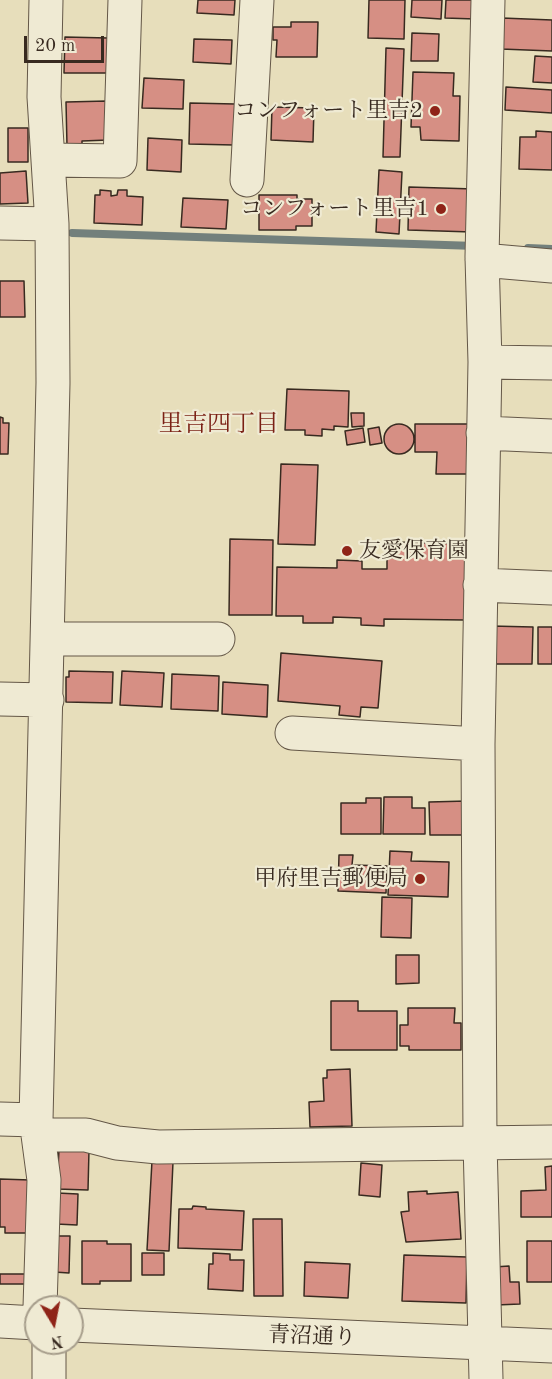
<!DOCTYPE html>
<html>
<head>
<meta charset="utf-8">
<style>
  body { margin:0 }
  #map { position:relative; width:552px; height:1379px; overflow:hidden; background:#e7debb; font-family:"Old Standard TT",serif }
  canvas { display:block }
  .north { position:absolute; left:24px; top:1295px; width:60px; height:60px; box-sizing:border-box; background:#efead3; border:2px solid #a69d8b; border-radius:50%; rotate:170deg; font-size:16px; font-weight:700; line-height:24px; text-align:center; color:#382a20 }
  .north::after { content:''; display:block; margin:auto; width:21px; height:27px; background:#8f2418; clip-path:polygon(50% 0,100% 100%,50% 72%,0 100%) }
  .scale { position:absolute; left:24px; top:36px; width:80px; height:27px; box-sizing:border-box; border:3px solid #382a20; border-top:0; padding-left:8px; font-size:18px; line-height:21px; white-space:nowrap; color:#382a20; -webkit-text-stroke:4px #efead3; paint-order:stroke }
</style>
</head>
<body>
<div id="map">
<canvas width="552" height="1379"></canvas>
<div class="north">N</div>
<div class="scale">20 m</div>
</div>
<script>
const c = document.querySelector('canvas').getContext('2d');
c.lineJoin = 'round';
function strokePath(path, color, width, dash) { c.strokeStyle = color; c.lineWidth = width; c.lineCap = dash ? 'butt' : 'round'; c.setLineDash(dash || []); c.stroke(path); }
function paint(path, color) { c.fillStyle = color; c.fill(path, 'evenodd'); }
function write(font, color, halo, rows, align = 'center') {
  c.font = font + ' "Old Standard TT","Noto Serif JP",serif'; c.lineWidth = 4.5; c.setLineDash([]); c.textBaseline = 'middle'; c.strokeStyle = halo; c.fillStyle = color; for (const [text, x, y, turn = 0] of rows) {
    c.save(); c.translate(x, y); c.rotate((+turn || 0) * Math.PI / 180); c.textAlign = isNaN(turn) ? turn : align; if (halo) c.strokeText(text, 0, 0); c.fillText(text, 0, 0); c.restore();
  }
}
const stream = new Path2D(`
  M72,233L476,246
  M528,248L552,249`);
const building = new Path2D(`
  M198,0H235L234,15L197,13Z
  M369,0H405L404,39L368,38Z
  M412,0H442L441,19L411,17Z
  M446,0H476L475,19L445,18Z
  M502,18L552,20V51L501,49Z
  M291,22H318L317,57H276L277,40H273V27H291Z
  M412,33L439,34L438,61H411Z
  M65,37L108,38L107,73H64Z
  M194,39L232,40L231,64L193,62Z
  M386,48L404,49L400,157H383Z
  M535,56L552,57V83L533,82Z
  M413,72L454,73L453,96H460L459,141L421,140L420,127H411Z
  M144,78L184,80L183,109L142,108Z
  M506,87L552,90V113L505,110Z
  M107,101L108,140L82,141V146H67L66,102Z
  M190,103L235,104L234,145L189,144Z
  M272,107L314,108L313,142L271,140Z
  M8,128H28V162H8Z
  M536,131L552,132V170L519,169L520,137H536Z
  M148,138L182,140L181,172L147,170Z
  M379,170L402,172L399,234L376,232Z
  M26,171L28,203L0,204V173Z
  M409,187L474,189L472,232L408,230Z
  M100,190L111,191V196L117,195L118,190H127V196L143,197L142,225L94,223L95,195H100Z
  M259,195H297V199H312V226H296V230H259Z
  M183,198L228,200L226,229L181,227Z
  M0,281H24L25,317H0Z
  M287,389L349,391L348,427L334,426V430L322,429V436L305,435V430H285Z
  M351,413H364V426L352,427Z
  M0,417L3,418V423H9L8,454H0Z
  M415,424H470V474H436L437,452H415Z
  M384 439a15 15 0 1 1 30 0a15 15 0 1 1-30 0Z
  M379,427L382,443L370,445L368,429Z
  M363,428L365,442L347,445L345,431Z
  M281,464L318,465L315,545L278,544Z
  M230,539L273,540L272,615H229Z
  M395,542L466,544L465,620L384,619V626L361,625V618L333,617V623H303V616H276L277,567L337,568V560L362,561V569H387V557L395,558Z
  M491,626L533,627L532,664H490Z
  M538,627H552V664H538Z
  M281,653L382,661L378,708L361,707L360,717L339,715L340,706L278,701Z
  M69,671L113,672L112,703L66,702V677H69Z
  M122,671L164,673L162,707L120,705Z
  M172,674L219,676L218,711L171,709Z
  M223,682L268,685L267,717L222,714Z
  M384,797H412V808H425V834H383Z
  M366,798H381V834H341V803H366Z
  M467,801L468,835H430L429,802Z
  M390,851L412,852L411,861L449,862L448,897L388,895Z
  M339,855H353L352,865L387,866L386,893L338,891Z
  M382,897L412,898L411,938L381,937Z
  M396,955H419V983L396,984Z
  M331,1001H358V1011H397V1050H331Z
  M408,1008H455L454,1023H461V1050H409V1046H400V1025H408Z
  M350,1069L352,1126L310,1127L309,1102L324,1101L323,1078H327V1070Z
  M59,1149L89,1150L88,1190L57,1189Z
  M152,1161L173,1162L169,1251L147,1250Z
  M361,1163L382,1165L380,1197L359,1195Z
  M552,1166V1217H521V1191L546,1190L545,1167Z
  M0,1179L30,1180L28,1233H5V1227H0Z
  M427,1191V1194L458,1192L461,1239L406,1242L401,1212L409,1211L408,1192Z
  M57,1193L78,1194L77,1225L56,1224Z
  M193,1206L206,1207V1209L244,1211L242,1250L178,1248L179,1209H192Z
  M253,1219H282L283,1296H254Z
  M55,1236H70L69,1273L54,1272Z
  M82,1241H107V1244H131V1281H100V1284H82Z
  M527,1241H552V1282H527Z
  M142,1253H164V1275H142Z
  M213,1253L230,1254V1260H244L243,1291L208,1289L209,1264H213Z
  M404,1255L467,1257L466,1303L402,1301Z
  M305,1262L350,1264L348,1298L304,1296Z
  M509,1266L510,1282H519L520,1304L496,1305L494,1267Z
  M0,1274H26V1284H0Z`);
const minor = new Path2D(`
  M49,160L120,161L125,0
  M247,180L257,0
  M0,223L52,224
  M482,260L552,266
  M485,362L552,363
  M483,433L552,436
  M480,585L552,588
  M48,639H218
  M0,699L47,700
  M292,733L478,744
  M0,1119L36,1120
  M38,1135H86L117,1143L158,1147L552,1142
  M40,1307L44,1180L36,1120L53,383L52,224L44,97L46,0
  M0,1321L36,1323
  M72,1325L552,1346
  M49,1379V1343
  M486,1379L480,1142L478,744L485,362L482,257L488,0`);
const markers = [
  [435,111,6,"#8f2418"],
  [441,209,6,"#8f2418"],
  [347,551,6,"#8f2418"],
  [420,879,6,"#8f2418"]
];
const poiNames = [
  ["コンフォート里吉2",423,111],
  ["コンフォート里吉1",429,209],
  ["友愛保育園",359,551,"left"],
  ["甲府里吉郵便局",408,879]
];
const streetNames = [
  ["青沼通り",312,1337,2]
];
const neighbourhoodNames = [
  ["里吉四丁目",219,425]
];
strokePath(stream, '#73807c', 8);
paint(building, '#d68f84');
strokePath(building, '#382a20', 1.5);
strokePath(minor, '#645747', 35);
strokePath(minor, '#efead3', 33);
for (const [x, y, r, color] of markers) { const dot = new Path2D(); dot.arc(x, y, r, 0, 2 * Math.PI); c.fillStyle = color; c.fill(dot); strokePath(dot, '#efead3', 2); }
write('22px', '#382a20', '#efead3', poiNames, 'right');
write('22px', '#382a20', '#efead3', streetNames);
write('24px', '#7a1f14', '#efead3', neighbourhoodNames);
</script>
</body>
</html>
